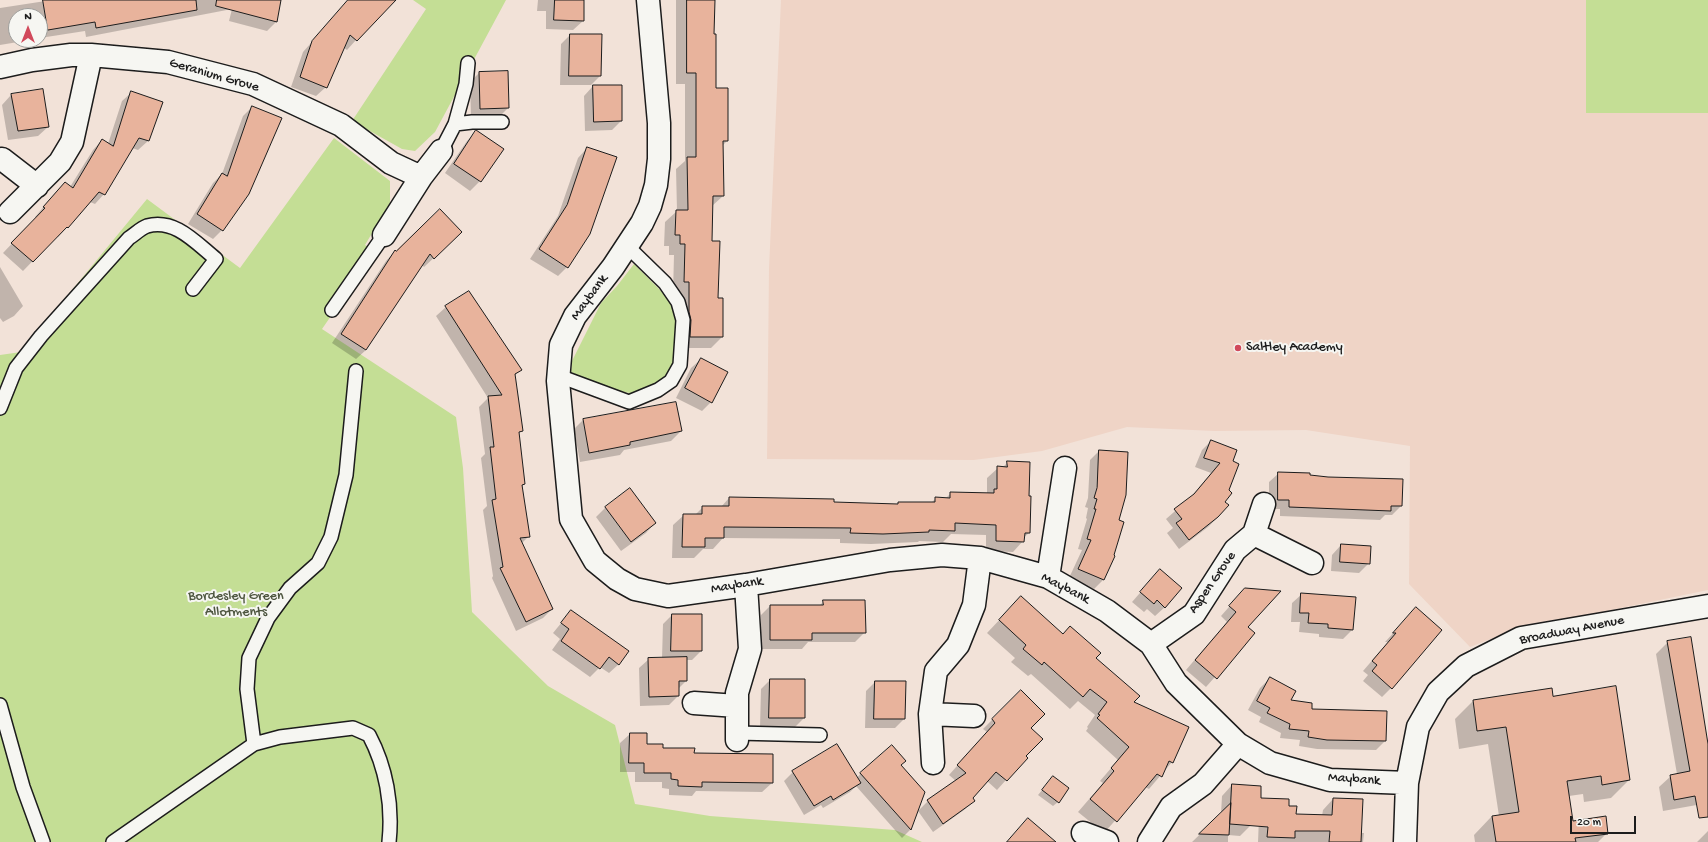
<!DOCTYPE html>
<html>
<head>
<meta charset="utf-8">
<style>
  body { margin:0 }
  #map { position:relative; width:1708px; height:842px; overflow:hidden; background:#f2e2d8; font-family:"Gochi Hand",sans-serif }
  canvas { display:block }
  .north { position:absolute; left:8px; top:8px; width:40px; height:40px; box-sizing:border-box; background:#f6f6f2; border:1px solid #9f9f9c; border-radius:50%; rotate:0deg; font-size:11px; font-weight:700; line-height:16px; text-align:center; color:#1c1c1c }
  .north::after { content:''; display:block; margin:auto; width:14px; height:18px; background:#d1495b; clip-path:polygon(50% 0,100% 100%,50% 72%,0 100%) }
  .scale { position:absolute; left:1570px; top:816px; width:66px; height:18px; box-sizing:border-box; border:2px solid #1c1c1c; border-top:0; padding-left:5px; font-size:12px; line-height:14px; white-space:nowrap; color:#1c1c1c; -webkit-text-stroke:3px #f6f6f2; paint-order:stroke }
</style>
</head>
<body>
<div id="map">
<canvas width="1708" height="842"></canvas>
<div class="north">N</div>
<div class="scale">20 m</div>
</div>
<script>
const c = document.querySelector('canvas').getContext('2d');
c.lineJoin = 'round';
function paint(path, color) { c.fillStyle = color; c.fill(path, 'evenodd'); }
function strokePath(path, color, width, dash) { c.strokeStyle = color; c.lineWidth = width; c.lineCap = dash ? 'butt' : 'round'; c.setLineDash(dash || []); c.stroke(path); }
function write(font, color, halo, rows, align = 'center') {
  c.font = font + ' "Gochi Hand",sans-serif'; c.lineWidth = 4; c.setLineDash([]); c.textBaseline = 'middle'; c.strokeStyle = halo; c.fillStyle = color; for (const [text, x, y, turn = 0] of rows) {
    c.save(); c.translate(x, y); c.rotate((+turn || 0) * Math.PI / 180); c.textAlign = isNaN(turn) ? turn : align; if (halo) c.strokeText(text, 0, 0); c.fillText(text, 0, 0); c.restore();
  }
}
const built = new Path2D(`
  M781,0H1708V590L1592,614L1529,624L1470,647L1409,584L1410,446L1306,430L1215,431L1127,427L1042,451L974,460L767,459L769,269Z`);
const green = new Path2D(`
  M413,0H506L435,132L415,151L402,149L352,121L426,9Z
  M1586,0H1708V113H1586Z
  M334,138L390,181V203L365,245L376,251L322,329L456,417L463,468L472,612L548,686L615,725L635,804L710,816L895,830L922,842H0V355L21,352L147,199L240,268Z
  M634,264L668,298L679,321L677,355L661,385L639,395L601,387L571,372L572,361L601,303L617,286Z`);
const shadow = new Path2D(`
  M52,0H280L277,21L267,31L229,21L232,9L86,37L85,31L40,38V16H16V40H30L0,45V8Z
  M349,0H389L356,40L347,50L343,47L326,87L316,96L291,87L303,52Z
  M538,0H576L583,21L573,30L546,29V11H537Z
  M676,0H714L713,35L715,89H727V141L722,146L723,196L712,206L711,242L722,337L711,348H679L680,332L673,293L674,255H669V246H664L665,222L677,211L676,169L685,161V84H676Z
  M570,35L600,76L591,85H560L561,44Z
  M479,73L508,108L499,117L471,118L470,82Z
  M593,86L621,121L612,130L585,131L584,96Z
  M42,90L48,127L38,136L8,140L2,105L11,95Z
  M132,92L148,141L138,150L132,148L104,194L95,204L90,202L67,227L58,237L57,236L23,271L3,253L36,218L35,217L56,192L70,187L93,150L102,140L108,144L122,101Z
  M252,107L222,230L213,239L188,224L213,183L222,174L243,116Z
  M476,132L502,149L480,181L470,191L445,173L467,141Z
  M587,148L567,267L558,276L530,259L558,216L578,158Z
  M452,241L424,267L422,265L366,350L356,359L332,343L386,261L395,251Z
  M0,267L23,306L14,316L3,322L0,318Z
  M446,307L521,370L514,376L521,431L518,434L524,484L521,487L529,536L521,544L552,609L543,618L516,631L492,578L493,576L483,510L487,506L481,458L485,454L479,407L488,398L436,316Z
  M701,359L711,402L702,411L676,398L691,368Z
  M584,419L681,431L671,441L624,450L620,455L580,462L574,429Z
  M1211,441L1231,462L1223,502L1218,517L1208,527L1179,549L1167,533L1173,528L1166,519L1190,498L1211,473L1195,467L1202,450Z
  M1099,451L1117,521L1112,555L1114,556L1103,580L1094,589L1069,578L1082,550L1078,549L1087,519L1086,518L1088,508L1085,507L1088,498L1090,460Z
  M1008,462L1029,533L1023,538V541L1013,552L986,551V535L951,534L943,542L919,541L918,542L871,544L840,543V539L723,538L713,549H703L694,558H672L673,525L684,515H695L703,507H721L729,498L833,503L897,505L899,503H931L936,498L945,499L951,493L987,494V478L998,468H1002Z
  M1279,473L1309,476L1401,506L1392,515H1385L1380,520L1280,516V509H1269V482Z
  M630,490L655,523L646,533L621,551L596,517L605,508Z
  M1341,545L1369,563L1359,573L1331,571L1332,555Z
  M1160,570L1165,607L1155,616L1147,609L1144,612L1132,602Z
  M1302,594L1353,629L1343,639L1319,637V634L1299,632L1300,622H1291L1292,603Z
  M1021,597L1063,635L1095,658L1133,703L1172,762L1149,789L1145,787L1104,833L1078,812L1103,783L1100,781L1118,760L1086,731L1088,728L1087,727L1095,715L1078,701L1070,709L1031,674L1028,676L1011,662L1015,658L987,633Z
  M1236,599L1247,628L1254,633L1206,687L1186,670L1227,622L1221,616Z
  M824,601L865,632L855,642H808L802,649H761V615L770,606H819Z
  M571,611L619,664L609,673L600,667L590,677L552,650L560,639L553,633Z
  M672,615L701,651L692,660H686V681L678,689V696L669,705L640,706L639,668L649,659L662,658L663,624Z
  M1407,618L1391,688L1382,697L1363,681L1368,675L1363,671L1388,642H1385Z
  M1668,642L1708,751V803L1663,811L1659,787L1671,776L1677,774L1656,654Z
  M1270,678L1289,701L1385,741L1376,750L1317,749L1299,746L1300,740L1280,738L1281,733L1259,722L1261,717L1248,710L1260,688Z
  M770,680L804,718L795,727H760L761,689Z
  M875,682L904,719L895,728H865L866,691Z
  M1021,691L1024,756L1006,780L997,790L987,781L972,798L974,801L964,810L933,832L918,811L928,801L956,781L949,775L987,732L983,729Z
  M1552,697L1629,780L1611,798L1584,802L1583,794L1569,796L1572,822L1607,833L1598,842H1475L1474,835L1492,816H1499L1488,744L1459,749L1455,719L1473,701Z
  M630,734H646V745L693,754L772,783L762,792L696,791L692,796L669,795V789L662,788V782H635V772H620V743Z
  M900,765L924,792L910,830L902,838L856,786L850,792L823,808L821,805L804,815L784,781L793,772L857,778L861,773Z
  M1053,777L1058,802L1053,806L1038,795Z
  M1232,785L1260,799L1288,807L1295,815L1322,816L1323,810L1333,799L1360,833H1364L1363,842H1258L1259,817L1240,836L1228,835V842H1192L1221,814L1222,796Z
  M1708,831V842H1697Z`);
const building = new Path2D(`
  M43,0H196L197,10L96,28L95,22L48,30Z
  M217,0H281L277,22L216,6Z
  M348,0H396L357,41L350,35L327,88L300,77L312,41Z
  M555,0H584V21L554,20Z
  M687,0H715L714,34H716V88H728V141H723L724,196H713L712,241H720L718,298H723V337H690L691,320L689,312V282H684L685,244H680V235H675L676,210H688L687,157H696V73H687Z
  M570,34H602L601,76H569Z
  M508,71L509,108L480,109L479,72Z
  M593,85H622V121L594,122Z
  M43,89L49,127L18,131L11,94Z
  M131,91L163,102L149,141L139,138L105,195L99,192L68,228L67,227L33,262L11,243L45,208L43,207L65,182L73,188L102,139L113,146Z
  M252,106L282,118L249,194L223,231L197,214L222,173L227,176Z
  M476,130L504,149L481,182L454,164Z
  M587,147L617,157L590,234L568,268L539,249L567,205Z
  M440,209L462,232L434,259L430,254L366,350L341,334L395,250L396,251Z
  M469,291L522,370L515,374L523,431L519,432L525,484L522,485L530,537L520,538L553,609L526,622L500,568L503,567L492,500L496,499L490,447H494L488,396L502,395L445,306Z
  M701,358L728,372L712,403L685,388Z
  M676,402L682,431L630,442V445L589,453L583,419Z
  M1211,440L1237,450L1233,461L1239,464L1229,490L1232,493L1225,502L1229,505L1218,517L1189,540L1176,523L1182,519L1174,509L1194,494L1220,463L1204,458Z
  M1099,450L1128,452L1126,495L1119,520L1124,522L1114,555L1115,556L1104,580L1078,569L1091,540L1087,539L1096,509H1094L1097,499L1094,498L1097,488Z
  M1007,461L1030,462L1029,496H1031L1030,533H1025L1024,542L996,541V525L955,523V531L929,530V532L883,534L850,533L851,528L724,527V538H705V547H682L683,514H702V506H729V497L834,499V502L898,504V502H935V497L950,498V492L994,493V489H997V466L1007,467Z
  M1278,472L1310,473V475L1328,477L1403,479L1402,506H1391V511L1289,507V500H1278Z
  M630,488L656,523L631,542L605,507Z
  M1341,544L1371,546L1370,564L1340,562Z
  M1160,569L1182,588L1165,608L1157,600L1154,604L1140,592Z
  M1245,588L1281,591L1248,627L1255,633L1217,679L1195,660L1236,612L1229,606Z
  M1301,593L1356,597L1353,630L1328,628V624L1308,623L1309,613H1300Z
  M1021,596L1063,634L1070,626L1101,653L1096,658L1140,696L1134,702L1189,727L1173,763L1169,761L1162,777L1157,774L1117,822L1090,799L1114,771L1111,768L1129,747L1097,718L1100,715L1098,714L1107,702L1090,689L1083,697L1044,662L1042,665L1023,649L1026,645L999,620Z
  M823,600H865L866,633H812V640H770V605H823Z
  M1416,607L1442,630L1392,689L1372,671L1377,665L1372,661L1396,633H1393Z
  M571,610L629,651L619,665L609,657L600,669L561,641L569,629L561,623Z
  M672,614H702V651H671Z
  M1691,637L1708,744V817L1699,818L1695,796L1674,800L1670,775L1690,771L1667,641Z
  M687,657V681H679V696L649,697L648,658Z
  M1270,677L1296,691L1291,700L1312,703V709L1387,711L1386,741L1327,740L1308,737L1309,731L1289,729L1290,724L1267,713L1270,708L1257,701Z
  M770,679H805V718H769Z
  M875,681H906L905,719H874Z
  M1616,686L1630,780L1602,785L1601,776L1567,781L1573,821L1606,816L1608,834L1575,838L1576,842H1496L1492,816L1519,812L1506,727L1477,731L1473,700L1552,688L1553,696Z
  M1021,690L1045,714L1031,728L1043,739L1026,756L1028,758L1007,781L996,772L973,798L975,801L943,824L927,800L966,773L957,765L995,723L992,719Z
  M630,733H647V744H663V748H695L694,753L773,754V783L702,782V787L678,786V780L671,779V773H644V763H629Z
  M837,744L861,783L833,800L831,796L814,806L792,771Z
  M892,745L906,761L901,765L925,792L911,830L860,773Z
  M1053,776L1069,788L1059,803L1042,790Z
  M1232,784L1261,786V798L1289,799V806H1297L1296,814L1332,815L1333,798L1363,799L1361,842H1329L1330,831H1295V838L1267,837L1268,827L1230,824Z
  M1231,803L1229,835L1199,834Z
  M1028,818L1056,842H1007Z`);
const service = new Path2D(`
  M455,124L472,122H502
  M441,151L455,124L466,84L468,63
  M332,310L384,235
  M559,376L629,402L658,390L671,381L680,365L683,320L678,302L665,283L627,246
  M0,408L16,368L41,336L129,238C134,235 141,228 147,226C175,218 196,243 216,259L193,289
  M0,705L23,787L43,842
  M737,733L820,735
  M254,744L247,689L249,658L268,618L290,588L318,563L331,537L346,475L356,371
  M113,842L254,744L280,737L353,728L369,735C386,767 393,805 389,842`);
const minor = new Path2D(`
  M648,0L659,123V159L656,185L650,206L642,223L613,267L575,316L561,345L558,381L571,519L595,561L617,579L635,589L668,596L746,585L890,560L942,555L980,558L1048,577L1107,611L1151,644L1176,683L1238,744L1270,763L1330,780L1407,783
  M0,67L32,60L71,55H91L168,62L253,84L341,125L391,163L421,177L441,151
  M2,159L37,186
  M10,212L60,162L72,142L91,55
  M384,235L421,177
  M1254,534L1312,563
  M1048,577L1065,468
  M1151,644L1194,614L1235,550L1254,534L1264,504
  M694,703L737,706
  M930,714L974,716
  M737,740V693L750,649L746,585
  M933,763L930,714L936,671L958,645L974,605L980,558
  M1083,833L1107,842
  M1149,842L1171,807L1203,784L1238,744
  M1405,842L1407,783L1418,727L1438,692L1466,666L1521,638L1708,606`);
const markers = [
  [1238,348,4,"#d1495b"]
];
const streetNames = [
  ["Geranium Grove",214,76,16],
  ["Maybank",590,298,-54],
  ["Aspen Grove",1213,583,-55],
  ["Maybank",737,586,-9],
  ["Maybank",1065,589,27],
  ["Broadway Avenue",1572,631,-11],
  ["Maybank",1354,780,4]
];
const poiNames = [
  ["Saltley Academy",1246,348]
];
const parkNames = [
  ["Bordesley Green",236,597],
  ["Allotments",236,613]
];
paint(built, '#efd4c6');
paint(green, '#c4de95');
paint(shadow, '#0003');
paint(building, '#e8b39c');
strokePath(building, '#1c1c1c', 1);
strokePath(service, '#1c1c1c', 16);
strokePath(minor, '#1c1c1c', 25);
strokePath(service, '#f6f6f2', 13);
strokePath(minor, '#f6f6f2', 22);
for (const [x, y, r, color] of markers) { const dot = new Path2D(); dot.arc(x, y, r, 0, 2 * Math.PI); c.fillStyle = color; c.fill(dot); strokePath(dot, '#f6f6f2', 1.5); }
write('14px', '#1c1c1c', '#f6f6f2', streetNames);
write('14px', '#1c1c1c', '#f6f6f2', poiNames, 'left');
write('14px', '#4e5640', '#f6f6f2', parkNames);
</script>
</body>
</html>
